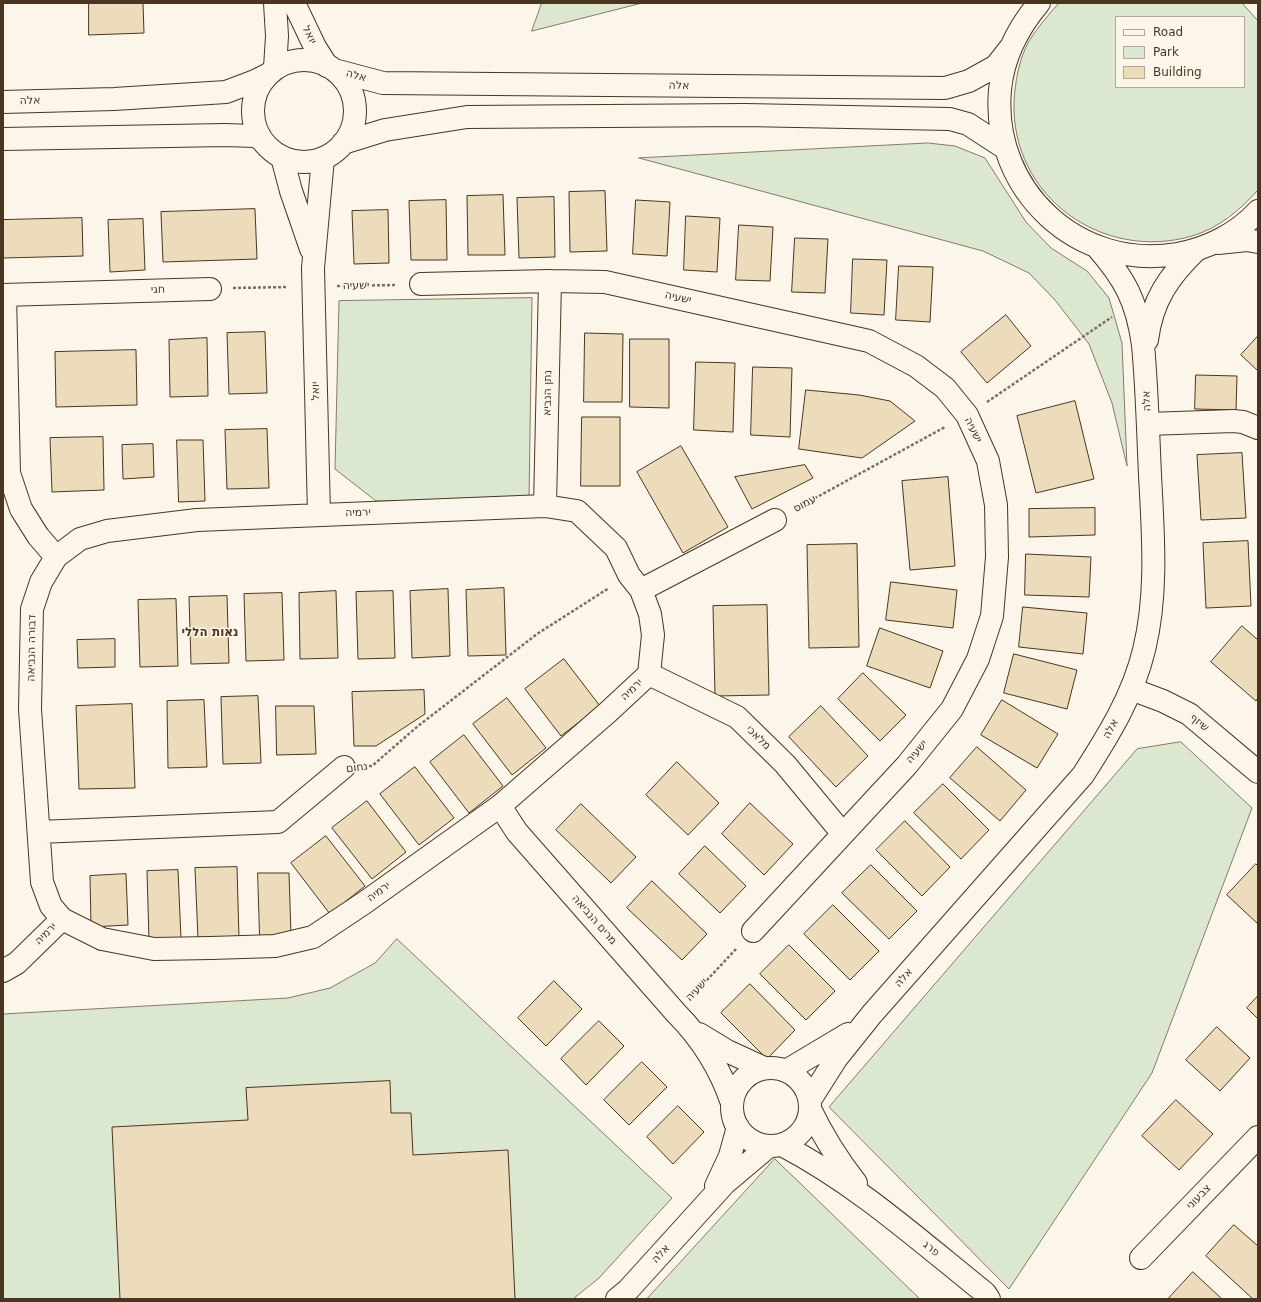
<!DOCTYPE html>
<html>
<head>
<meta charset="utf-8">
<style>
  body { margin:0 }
  #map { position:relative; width:1261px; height:1302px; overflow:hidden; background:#fbf6e9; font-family:"DejaVu Sans",sans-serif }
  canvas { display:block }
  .frame { position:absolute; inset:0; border:4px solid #4a3520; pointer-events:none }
  .legend { position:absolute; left:1115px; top:16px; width:130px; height:72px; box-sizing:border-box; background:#fbf6e9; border:1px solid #b4a999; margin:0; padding:5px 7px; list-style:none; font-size:12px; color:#4a3520 }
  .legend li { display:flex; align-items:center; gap:8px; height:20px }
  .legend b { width:20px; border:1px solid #b4a999 }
</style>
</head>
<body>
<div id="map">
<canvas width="1261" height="1302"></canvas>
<div class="frame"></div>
<ul class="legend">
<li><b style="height:5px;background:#fbf6e9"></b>Road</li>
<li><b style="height:11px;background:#dce7d0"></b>Park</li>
<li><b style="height:11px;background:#ecdcbc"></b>Building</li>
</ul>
</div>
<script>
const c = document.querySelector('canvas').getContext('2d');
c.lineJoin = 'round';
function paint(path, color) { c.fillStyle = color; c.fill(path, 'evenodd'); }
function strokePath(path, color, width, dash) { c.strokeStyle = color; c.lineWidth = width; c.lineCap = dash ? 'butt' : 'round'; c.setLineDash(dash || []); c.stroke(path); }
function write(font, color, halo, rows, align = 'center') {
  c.font = font + ' "DejaVu Sans",Heebo,sans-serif'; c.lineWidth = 3; c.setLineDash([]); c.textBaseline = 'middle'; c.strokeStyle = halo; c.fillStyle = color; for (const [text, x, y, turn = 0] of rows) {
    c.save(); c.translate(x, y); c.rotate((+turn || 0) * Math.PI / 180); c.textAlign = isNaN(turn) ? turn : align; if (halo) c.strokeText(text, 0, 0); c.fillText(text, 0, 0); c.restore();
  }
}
const green = new Path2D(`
  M542,3H642L532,31Z
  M1059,3H1242L1258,21V190C1240,210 1219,228 1192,236C1103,262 1011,197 1014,102C1015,82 1019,59 1029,41C1038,27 1048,15 1059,3ZM1116,17H1244V87H1116Z
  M928,143L955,146L985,158L1026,222L1051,248L1087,271L1109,298L1122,343L1127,466L1112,403L1089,344L1055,300L1029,273L983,251L639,158Z
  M532,298L529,500L376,501L335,469L339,301Z
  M1181,742L1252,808L1152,1073L1009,1289L829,1107L1137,749Z
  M397,939L672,1198L599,1278L573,1299H3V1014L288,998L330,988L375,963Z
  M775,1159L920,1299H647Z`);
const building = new Path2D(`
  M89,3H143L144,33L89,35Z
  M605,191L607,251L570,252L569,192Z
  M503,195L505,255H468L467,196Z
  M554,197L555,257L519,258L517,198Z
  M446,200L447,260H411L409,201Z
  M636,200L670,202L667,256L633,254Z
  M255,209L257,259L163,262L161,212Z
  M388,210L389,263L354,264L352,211Z
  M686,216L720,218L717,272L684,270Z
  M82,218L83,256L3,258V220Z
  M143,219L145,270L110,272L108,220Z
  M739,225L773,227L770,281L736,280Z
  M795,238L828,239L825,293L792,292Z
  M853,259L887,260L884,315L851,313Z
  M899,266L933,267L930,322L896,320Z
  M1006,315L1031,346L987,383L961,352Z
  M265,332L267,393L229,394L227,333Z
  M585,333L623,334L622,402H584Z
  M1258,336V371L1241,355Z
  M207,338L208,396L170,397L169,340Z
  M630,339H669V408L630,407Z
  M136,350L137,405L56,407L55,352Z
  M696,362L735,363L733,432L694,430Z
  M753,367L792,368L790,437L751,435Z
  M1196,375L1237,376L1236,410L1195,409Z
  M806,390L859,395L890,401L915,421L862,458L799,449Z
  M1075,401L1094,479L1036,493L1017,416Z
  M582,417H620V486H581Z
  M267,429L269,488L227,489L225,430Z
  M103,437L104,490L52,492L50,438Z
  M177,440H203L205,501L179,502Z
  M153,444L154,477L123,479L122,445Z
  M681,446L728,527L683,553L637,472Z
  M1242,453L1246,518L1201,520L1197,455Z
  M805,465L813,478L752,509L735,477Z
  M948,477L955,566L910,570L902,481Z
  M1095,508V535L1029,537V509Z
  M1248,541L1251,606L1206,608L1203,543Z
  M857,544L859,647L809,648L807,545Z
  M1026,554L1091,557L1089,597L1025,595Z
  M891,582L957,590L953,628L886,620Z
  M504,588L506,655L468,656L466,590Z
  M448,589L450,656L412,658L410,591Z
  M336,591L338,658L300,659L299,593Z
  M393,591L395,658L358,659L356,592Z
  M282,593L284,660L246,661L244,594Z
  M227,596L229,663L191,664L189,597Z
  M176,599L178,666L140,667L138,600Z
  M767,605L769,695L715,696L713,606Z
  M1023,607L1087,613L1083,654L1019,647Z
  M1242,626L1258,640V698L1256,701L1211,662Z
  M880,628L943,651L930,688L867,666Z
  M115,639V667L78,668L77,640Z
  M1014,654L1077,670L1067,709L1004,693Z
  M564,659L600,706L561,736L525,689Z
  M863,673L906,715L880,741L838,699Z
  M424,690L425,714L376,746H354L352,692Z
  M258,696L261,763L223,764L221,697Z
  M507,698L546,748L512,775L473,724Z
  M204,700L207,767L168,768L167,701Z
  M1002,700L1058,734L1037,768L981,735Z
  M132,704L135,788L79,789L76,706Z
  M276,706H314L316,754L277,755Z
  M821,706L868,756L836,787L789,737Z
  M464,735L503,786L469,813L430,762Z
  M977,747L1026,790L1000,821L950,778Z
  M677,762L719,803L688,835L646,795Z
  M415,767L454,818L419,845L380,794Z
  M943,784L989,830L961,859L914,813Z
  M367,801L406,852L372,879L332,828Z
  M750,803L793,844L764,875L722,834Z
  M581,804L636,857L611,883L556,830Z
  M905,821L950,867L922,896L876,850Z
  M326,836L365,886L330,914L291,863Z
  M705,846L746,886L720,913L679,874Z
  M1256,864L1258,866V924L1227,895Z
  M871,865L917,911L889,939L842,893Z
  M237,867L239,938L198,939L195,868Z
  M178,870L181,939L149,940L147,871Z
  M258,873H289L291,936L260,937Z
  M126,874L128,925L91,927L90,876Z
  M652,881L707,934L682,960L627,908Z
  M833,905L879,951L850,980L804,934Z
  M789,945L835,991L806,1020L760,974Z
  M554,981L582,1009L546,1046L518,1018Z
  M750,984L795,1030L767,1059L721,1013Z
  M1258,996V1019L1247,1008Z
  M599,1021L624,1046L586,1085L561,1059Z
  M1217,1027L1250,1058L1220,1091L1186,1060Z
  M642,1062L667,1087L629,1125L604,1100Z
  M390,1081L391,1113H411L413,1155L508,1150L515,1299H120L112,1127L248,1120L246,1088Z
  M1176,1100L1213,1134L1179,1170L1142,1136Z
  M678,1106L704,1132L673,1164L647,1137Z
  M1234,1225L1258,1246V1299H1253L1206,1256Z
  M1193,1272L1222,1299H1168Z`);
const path = new Path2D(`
  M337,286L396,285
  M233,288L288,287
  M987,402L1112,317
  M797,508L945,427
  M369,766H372L418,726L537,634L609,588
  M693,995L736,949`);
const minor = new Path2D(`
  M275,3L277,36L275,68
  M294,3L315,47L327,66
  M282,157L291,191L311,249
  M421,284L550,281L605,282L869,341L916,366L945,388L967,415L988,461L996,505L997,557L992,616L978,659L952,709L907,765L753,931
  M3,295L210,289
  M5,295L9,473L21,509L38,536L56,557
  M1148,424L1233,421L1243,422L1258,428
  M545,506L577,511L616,548L629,575L641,590L650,614L653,635L649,674L607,713L500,806L364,903L313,937L275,946L211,948L154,949L102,939L62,919L51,906L42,882L30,709L32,609L41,582L56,557L80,539L107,531L197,520Z
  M545,506L550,281
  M319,515L313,268L323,158
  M641,590L775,520
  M649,674L737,717L785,764L843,834
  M500,806L517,832L676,1013C702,1039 720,1068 732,1103
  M39,832L278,822L344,767
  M3,971L17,963L62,919
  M699,1034L727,1051L764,1068
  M1141,1258L1258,1137`);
const tertiary = new Path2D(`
  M1039,3C1018,28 1003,57 1000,90C991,190 1078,271 1177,254C1207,249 1237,234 1258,211
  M253 111a51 51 0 1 1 102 0a51 51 0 1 1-102 0Z
  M334,70L383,83L945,88L969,81L996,66L1011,47
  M3,102L114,99L226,92L255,81L269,74
  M3,139L225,135L254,136L261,139
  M343,143L385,130L467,117L745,115L950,119L968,124L1005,148
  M1218,243L1247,240L1258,242
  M1147,340C1152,300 1169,276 1197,249
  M1131,689L1163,701L1189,714L1258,772
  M732 1107a39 39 0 1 1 78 0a39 39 0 1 1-78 0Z
  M786,1071L848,1034
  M810,1100L836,1059L872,1014L1083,775C1108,736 1133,696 1144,650C1158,594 1153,533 1150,475C1148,431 1147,388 1143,345C1137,301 1125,279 1096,246
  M810,1109C823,1136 838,1160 856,1183
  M782,1145C857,1184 920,1241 985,1293L989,1299
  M716,1186L730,1156L738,1127
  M617,1299L628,1290L725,1183L769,1146`);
const streetNames = [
  ["יואל",309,35,64],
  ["אלה",356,76,15],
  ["אלה",679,86,1],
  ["אלה",30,101,-2],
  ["ישעיה",356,286,-1],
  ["חגי",158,290,-2],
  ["ישעיה",678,298,13],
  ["יואל",316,391,-91],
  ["נתן הנביא",548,393,-89],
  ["אלה",1147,401,-93],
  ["ישעיה",973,430,64],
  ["עמוס",805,504,-29],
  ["ירמיה",358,513,-2],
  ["דבורה הנביאה",32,648,-89],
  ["ירמיה",632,690,-44],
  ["שיזף",1199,723,38],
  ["אלה",1111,729,-62],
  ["מלאכי",758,738,44],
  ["ישעיה",917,752,-50],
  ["נחום",357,768,-7],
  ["ירמיה",379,892,-36],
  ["מרים הנביאה",594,920,49],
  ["ירמיה",46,934,-45],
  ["אלה",904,978,-49],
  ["ישעיה",697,990,-47],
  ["צבעוני",1199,1197,-46],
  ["פרג",931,1249,39],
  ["אלה",661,1254,-48]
];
const neighbourhoodNames = [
  ["נאות הללי",210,633]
];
paint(green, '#dce7d0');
strokePath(green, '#887966', 1);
paint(building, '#ecdcbc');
strokePath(building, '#4a3520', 1);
strokePath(minor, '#4a3520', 24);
strokePath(tertiary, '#4a3520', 24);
strokePath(path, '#7f6f5c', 2.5, [3, 2]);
strokePath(minor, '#fbf6e9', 22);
strokePath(tertiary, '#fbf6e9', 22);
write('11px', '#4a3520', '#fbf6e9', streetNames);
write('bold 12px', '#4a3520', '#fbf6e9', neighbourhoodNames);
</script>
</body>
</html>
